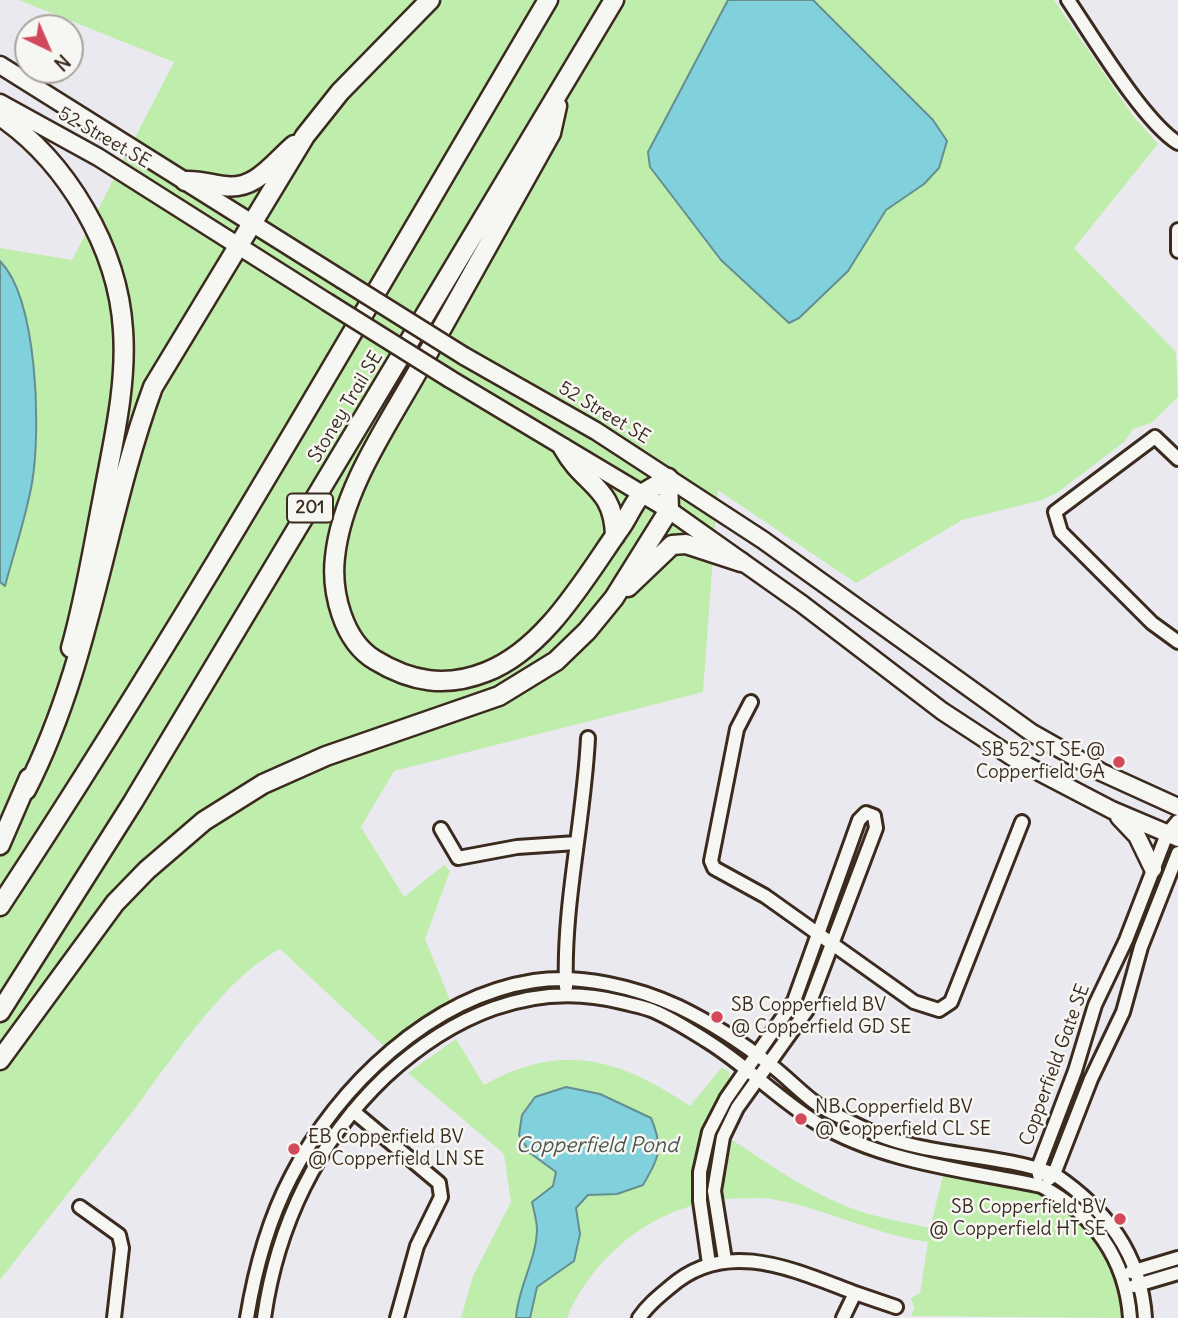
<!DOCTYPE html>
<html>
<head>
<meta charset="utf-8">
<style>
  body { margin:0 }
  #map { position:relative; width:1178px; height:1318px; overflow:hidden; background:#ebe9f0; font-family:Delius,sans-serif }
  canvas { display:block }
  .north { position:absolute; left:14px; top:14px; width:70px; height:70px; box-sizing:border-box; background:#f6f6f2; border:2px solid #aba49d; border-radius:50%; rotate:136deg; font-size:19px; font-weight:700; line-height:28px; text-align:center; color:#3b2a1e }
  .north::after { content:''; display:block; margin:auto; width:24px; height:32px; background:#d1495b; clip-path:polygon(50% 0,100% 100%,50% 72%,0 100%) }
</style>
</head>
<body>
<div id="map">
<canvas width="1178" height="1318"></canvas>
<div class="north">N</div>
</div>
<script>
const c = document.querySelector('canvas').getContext('2d');
c.lineJoin = 'round';
function paint(path, color) { c.fillStyle = color; c.fill(path, 'evenodd'); }
function strokePath(path, color, width, dash) { c.strokeStyle = color; c.lineWidth = width; c.lineCap = dash ? 'butt' : 'round'; c.setLineDash(dash || []); c.stroke(path); }
function write(font, color, halo, rows, align = 'center') {
  c.font = font + ' Delius,sans-serif'; c.lineWidth = 5; c.setLineDash([]); c.textBaseline = 'middle'; c.strokeStyle = halo; c.fillStyle = color; for (const [text, x, y, turn = 0] of rows) {
    c.save(); c.translate(x, y); c.rotate((+turn || 0) * Math.PI / 180); c.textAlign = isNaN(turn) ? turn : align; if (halo) c.strokeText(text, 0, 0); c.fillText(text, 0, 0); c.restore();
  }
}
const green = new Path2D(`
  M19,0H1054L1133,116L1158,144L1074,248L1176,352L1178,397L1151,423L1133,429L1124,442L1057,493L1042,500L962,520L856,583L718,490L703,692L394,771L361,827L404,897L444,865L450,871L425,939L450,1000L384,1046L280,949C224,978 171,1061 133,1111C89,1167 44,1223 0,1280V248L72,260L174,62Z
  M456,1039L484,1085C563,1041 619,1059 690,1106L722,1067L729,1072V1081C704,1119 690,1160 691,1206C637,1221 588,1266 567,1318H461L473,1276L511,1202L504,1154L408,1073Z
  M731,1139C774,1168 816,1197 865,1213C886,1219 909,1223 930,1228L944,1172C974,1179 1009,1181 1038,1193C1091,1213 1118,1264 1124,1318L911,1316L914,1308L911,1298L920,1293L928,1242C873,1234 825,1208 771,1199C755,1197 738,1199 722,1199L723,1170Z`);
const water = new Path2D(`
  M728,0H813L933,120L947,141L939,168L924,184L886,210L848,271L799,318L789,323L721,260L650,167L648,152Z
  M0,261C38,300 41,430 32,483C26,517 14,552 5,586L0,582Z
  M566,1087L600,1094L651,1118C664,1149 659,1157 643,1185L617,1194L588,1195L576,1208L580,1234L574,1261L537,1287L530,1318H516C518,1287 536,1261 537,1230C537,1221 534,1211 532,1202L553,1186L556,1172L530,1153L519,1135L522,1115L535,1097Z`);
const minor = new Path2D(`
  M1068,0C1093,37 1143,121 1178,143
  M1178,230V251
  M1178,459L1155,437L1055,512L1061,532L1152,623L1178,642
  M751,702L737,729L711,861L714,868L765,896L914,1002L939,1010L951,1002L1022,822
  M441,829L458,858L517,847L576,843
  M566,987C563,903 584,822 588,738
  M353,1111L439,1183L441,1197L417,1246L397,1318
  M1039,1175L1038,1168L1075,1071L1095,1005L1126,940L1167,834L1178,821
  M1049,1179L1054,1174L1091,1079L1123,1012L1141,947L1178,853
  M80,1207L119,1235L122,1248L114,1318
  M709,1264L700,1201V1172L709,1132L726,1099L794,1001L859,820L866,813L874,816L876,828L807,1010L737,1108L723,1137L714,1191L725,1260
  M1131,1272L1178,1258
  M1134,1286L1178,1273
  M855,1293L896,1307
  M247,1318C255,1269 268,1221 291,1177C337,1086 431,997 534,981C581,974 636,987 679,1007C710,1022 745,1045 772,1066C789,1079 804,1096 821,1107C838,1116 856,1125 874,1133C930,1157 996,1153 1054,1174C1106,1209 1141,1254 1145,1318
  M264,1318C277,1226 317,1142 385,1077C450,1017 531,979 621,1002C632,1005 646,1007 656,1012C674,1020 691,1031 707,1041C746,1065 778,1099 817,1123C884,1163 966,1170 1041,1186C1093,1213 1126,1259 1130,1318
  M639,1318C648,1305 658,1297 670,1287C726,1237 794,1270 855,1293L843,1318`);
const major = new Path2D(`
  M0,65L341,279
  M0,103L98,157L327,302
  M464,356L596,431L763,540L1032,733L1101,772L1178,807
  M450,379L669,510L802,604L942,711L1020,762L1112,810L1178,838
  M1119,817L1137,836L1153,869`);
const highway = new Path2D(`
  M557,106L551,133C507,212 463,291 419,369C387,426 342,490 335,557C331,592 343,641 375,660C411,682 446,688 486,672C546,649 586,576 621,527C628,517 633,504 641,495C648,489 660,484 668,478
  M0,116C67,162 118,248 123,330C127,386 113,442 103,497C93,548 85,599 71,648
  M185,181C199,180 210,184 224,186C255,191 273,163 294,145
  M563,448C584,486 614,486 615,536
  M628,587L672,545L686,544L741,562
  M26,790C92,661 104,520 153,387L305,136L340,92L430,0
  M0,845L29,778
  M0,906C194,611 368,304 548,0
  M0,1012L133,802L614,0
  M0,1060L115,903L147,870L204,821L263,784L326,756L499,696L556,661L587,631L614,598L669,510L668,478`);
const majorBridge = new Path2D(`
  M341,279L464,356
  M327,302L450,379`);
const markers = [
  [1119,762,7,"#d1495b"],
  [717,1017,7,"#d1495b"],
  [801,1119,7,"#d1495b"],
  [294,1149,7,"#d1495b"],
  [1120,1219,7,"#d1495b"]
];
const shields = [
  [310,508,46]
];
const shieldNames = [
  ["201",310,508]
];
const streetNames = [
  ["52 Street SE",104,138,30],
  ["Stoney Trail SE",346,407,-59],
  ["52 Street SE",604,413,31],
  ["Copperfield Gate SE",1055,1065,-70]
];
const poiNames = [
  ["SB 52 ST SE @",1105,751,"right"],
  ["Copperfield GA",1105,773,"right"],
  ["SB Copperfield BV",731,1006],
  ["@ Copperfield GD SE",731,1028],
  ["NB Copperfield BV",815,1108],
  ["@ Copperfield CL SE",815,1130],
  ["EB Copperfield BV",308,1138],
  ["@ Copperfield LN SE",308,1160],
  ["SB Copperfield BV",1106,1208,"right"],
  ["@ Copperfield HT SE",1106,1230,"right"]
];
const waterNames = [
  ["Copperfield Pond",597,1146]
];
paint(green, '#bfedac');
paint(water, '#81d1dc');
strokePath(water, '#658e90', 2);
strokePath(minor, '#3b2a1e', 18);
strokePath(major, '#3b2a1e', 21);
strokePath(highway, '#3b2a1e', 23);
strokePath(minor, '#f6f6f2', 12);
strokePath(major, '#f6f6f2', 16);
strokePath(highway, '#f6f6f2', 18);
strokePath(majorBridge, '#3b2a1e', 21, []);
strokePath(majorBridge, '#f6f6f2', 16);
for (const [x, y, r, color] of markers) { const dot = new Path2D(); dot.arc(x, y, r, 0, 2 * Math.PI); c.fillStyle = color; c.fill(dot); strokePath(dot, '#f6f6f2', 2.5); }
for (const [x, y, w] of shields) { const box = new Path2D(); box.roundRect(x - w / 2, y - 14.5, w, 29, 5); c.fillStyle = '#f6f6f2'; c.fill(box); strokePath(box, '#3b2a1e', 2); }
write('bold 18px', '#3b2a1e', null, shieldNames);
write('19px', '#3b2a1e', '#f6f6f2', streetNames);
write('19px', '#3b2a1e', '#f6f6f2', poiNames, 'left');
write('italic 21px', '#4c544e', '#f6f6f2', waterNames);
</script>
</body>
</html>
